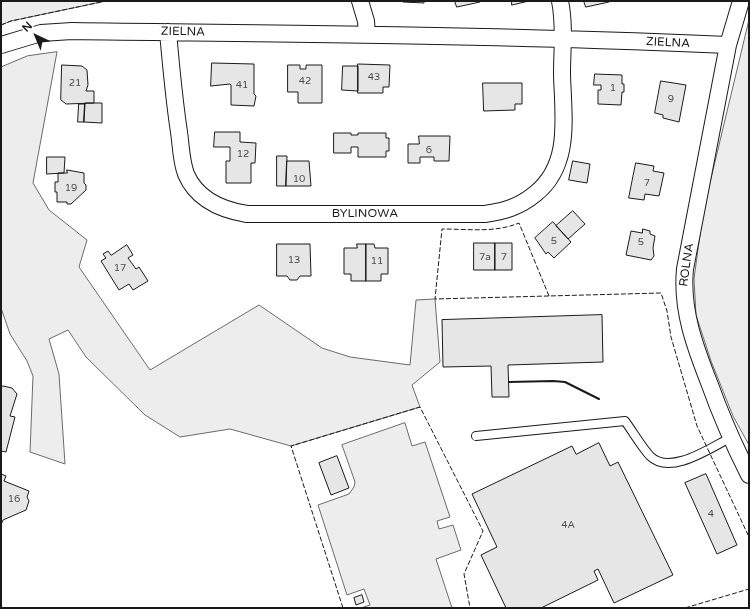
<!DOCTYPE html>
<html>
<head>
<meta charset="utf-8">
<style>
  body { margin:0 }
  #map { position:relative; width:750px; height:609px; overflow:hidden; background:#fff; font-family:"Varela Round",sans-serif }
  canvas { display:block }
  .frame { position:absolute; inset:0; border:2px solid #1a1a1a; pointer-events:none }
  .north { position:absolute; left:16px; top:16px; width:40px; height:40px; -webkit-text-stroke:3px #fff; paint-order:stroke; rotate:316deg; font-size:11px; font-weight:700; line-height:16px; text-align:center; color:#1a1a1a }
  .north::after { content:''; display:block; margin:auto; width:14px; height:18px; background:#1a1a1a; clip-path:polygon(50% 0,100% 100%,50% 72%,0 100%) }
</style>
</head>
<body>
<div id="map">
<canvas width="750" height="609"></canvas>
<div class="frame"></div>
<div class="north">N</div>
</div>
<script>
const c = document.querySelector('canvas').getContext('2d');
c.lineJoin = 'round';
function paint(path, color) { c.fillStyle = color; c.fill(path, 'evenodd'); }
function strokePath(path, color, width, dash) { c.strokeStyle = color; c.lineWidth = width; c.lineCap = dash ? 'butt' : 'round'; c.setLineDash(dash || []); c.stroke(path); }
function write(font, color, halo, rows, align = 'center') {
  c.font = font + ' "Varela Round",sans-serif'; c.lineWidth = 3; c.setLineDash([]); c.textBaseline = 'middle'; c.strokeStyle = halo; c.fillStyle = color; for (const [text, x, y, turn = 0] of rows) {
    c.save(); c.translate(x, y); c.rotate((+turn || 0) * Math.PI / 180); c.textAlign = isNaN(turn) ? turn : align; if (halo) c.strokeText(text, 0, 0); c.fillText(text, 0, 0); c.restore();
  }
}
const built = new Path2D(`
  M1,1H106L11,21L1,25Z
  M749,20V445L733,416L711,361L696,315L694,279L703,212Z
  M57,52L33,183L49,210L87,240L79,267L150,370L259,305L322,348L350,357L410,365L416,300L435,299L440,362L412,385L420,407L291,446L230,429L180,437L145,415L86,357L68,330L49,339L59,374L65,464L30,452L33,376L27,361L10,334L1,308V67L27,56Z
  M405,423L412,446L425,442L450,517L437,521L439,529L453,525L461,550L436,559L452,608H361L370,605L364,589L347,595L318,505L349,494L354,487L355,482L342,445Z`);
const building = new Path2D(`
  M403,1H424V3L403,2Z
  M455,1H480V2L457,7Z
  M512,1H529L512,5Z
  M584,1H609V2L586,7Z
  M212,63L254,64V94L256,96L254,106L231,105V85L230,84L211,86Z
  M358,64L390,65L389,87H383V93H358Z
  M62,65L82,66L87,70L88,85L86,91H94V103L66,104L61,100Z
  M288,65H300V69H306V65H322V103H298V92H288Z
  M343,66H358V91L342,90Z
  M595,74L622,75V84H624V92H622L621,105L598,104V90H601V85H594Z
  M661,81L686,85L679,122L663,118V115L655,113Z
  M483,83H522V104H515V110L484,111Z
  M85,103H102V123L84,122Z
  M79,104H85L84,122H78Z
  M215,132H240V142L256,143L255,163H251V183H226V161H230V147H214Z
  M334,133H351V135H358V133H386V138H389V151H386V157H358V147H351V153H334Z
  M419,136H450L449,161H434V157H420V163H408V144H419Z
  M277,156H287L286,186H277Z
  M47,157H65L64,173L47,174Z
  M287,161H309L311,186H286Z
  M573,161L590,164L587,183L569,180Z
  M636,163L654,166L653,171L664,173L659,196L645,194L644,200L629,198Z
  M67,170L84,173V183L86,185V190L71,204H67V202H57V192H55V182H58V173H67Z
  M573,211L585,224L568,239L556,226Z
  M553,222L571,242L554,258L548,252L546,254L535,238Z
  M643,229L650,231V234L655,236L653,248L654,256L651,260L626,255L631,231L642,233Z
  M474,243H495V270H474Z
  M495,243H512V270H495Z
  M277,244H310L311,276H300L297,280H290L287,276H277Z
  M357,244H366V281H351V274H344V248H357Z
  M366,244H374L375,248H388V274H381V281H366Z
  M127,245L133,255L128,258L136,269L139,267L148,281L133,290L129,284L119,290L101,261L106,258L103,254L108,251L111,255Z
  M602,315L603,362L508,365L509,397H492L491,366L443,367L442,320Z
  M3,386L12,388L17,394L10,416L15,417L6,452L1,451V388Z
  M599,443L610,466L618,462L673,575L614,603L598,569L594,571L598,580L541,608H506L481,555L497,547L472,494L572,446L576,454Z
  M337,456L349,488L331,495L319,463Z
  M1,474L6,476L4,481L29,491L27,497L29,501L26,510L3,520L1,525Z
  M706,474L737,545L717,554L685,483Z
  M362,595L364,602L356,605L354,598Z`);
const lane = new Path2D(`
  M476,436L625,421C633,432 641,446 650,456C670,476 710,448 730,438`);
const street = new Path2D(`
  M360,1L366,21L367,35
  M168,32C171,66 174,99 179,132C181,145 181,161 186,174C197,200 222,210 247,214H485C505,211 519,207 535,194C572,165 563,116 562,74C562,50 565,25 560,1
  M1,45L41,33L72,31C290,34 509,35 728,45L741,1
  M728,45L685,269C681,310 695,347 710,385C721,416 734,445 749,475`);
const fence = new Path2D(`
  M1,25L11,21L106,1
  M549,296L519,223C495,233 468,229 442,229L435,299L661,293L667,311L671,337L697,426L749,537
  M343,608L291,446L420,407L483,531L464,574L470,608
  M685,608L749,589`);
const wall = new Path2D(`
  M509,382L553,381L565,382L599,399`);
const numberNames = [
  ["43",374,77],
  ["42",305,81],
  ["21",75,83],
  ["41",242,85],
  ["1",613,88],
  ["9",671,99],
  ["6",429,150],
  ["12",243,154],
  ["10",299,179],
  ["7",647,183],
  ["19",71,188],
  ["5",554,241],
  ["5",641,242],
  ["7a",485,257],
  ["7",504,257],
  ["13",294,260],
  ["11",377,261],
  ["17",120,268],
  ["16",14,499],
  ["4",711,514],
  ["4A",568,525]
];
const streetNames = [
  ["ZIELNA",183,32,1],
  ["ZIELNA",668,43,3],
  ["BYLINOWA",365,214],
  ["ROLNA",687,265,-82]
];
paint(built, '#ededed');
strokePath(built, '#6a6a6a', 1);
paint(building, '#e6e6e6');
strokePath(building, '#1a1a1a', 1);
strokePath(lane, '#1a1a1a', 10);
strokePath(street, '#1a1a1a', 18);
strokePath(lane, '#fff', 8);
strokePath(street, '#fff', 16);
strokePath(fence, '#1a1a1a', 1, [5, 2]);
strokePath(wall, '#1a1a1a', 2);
write('10px', '#4d4d4d', null, numberNames);
write('12px', '#1a1a1a', '#fff', streetNames);
</script>
</body>
</html>
